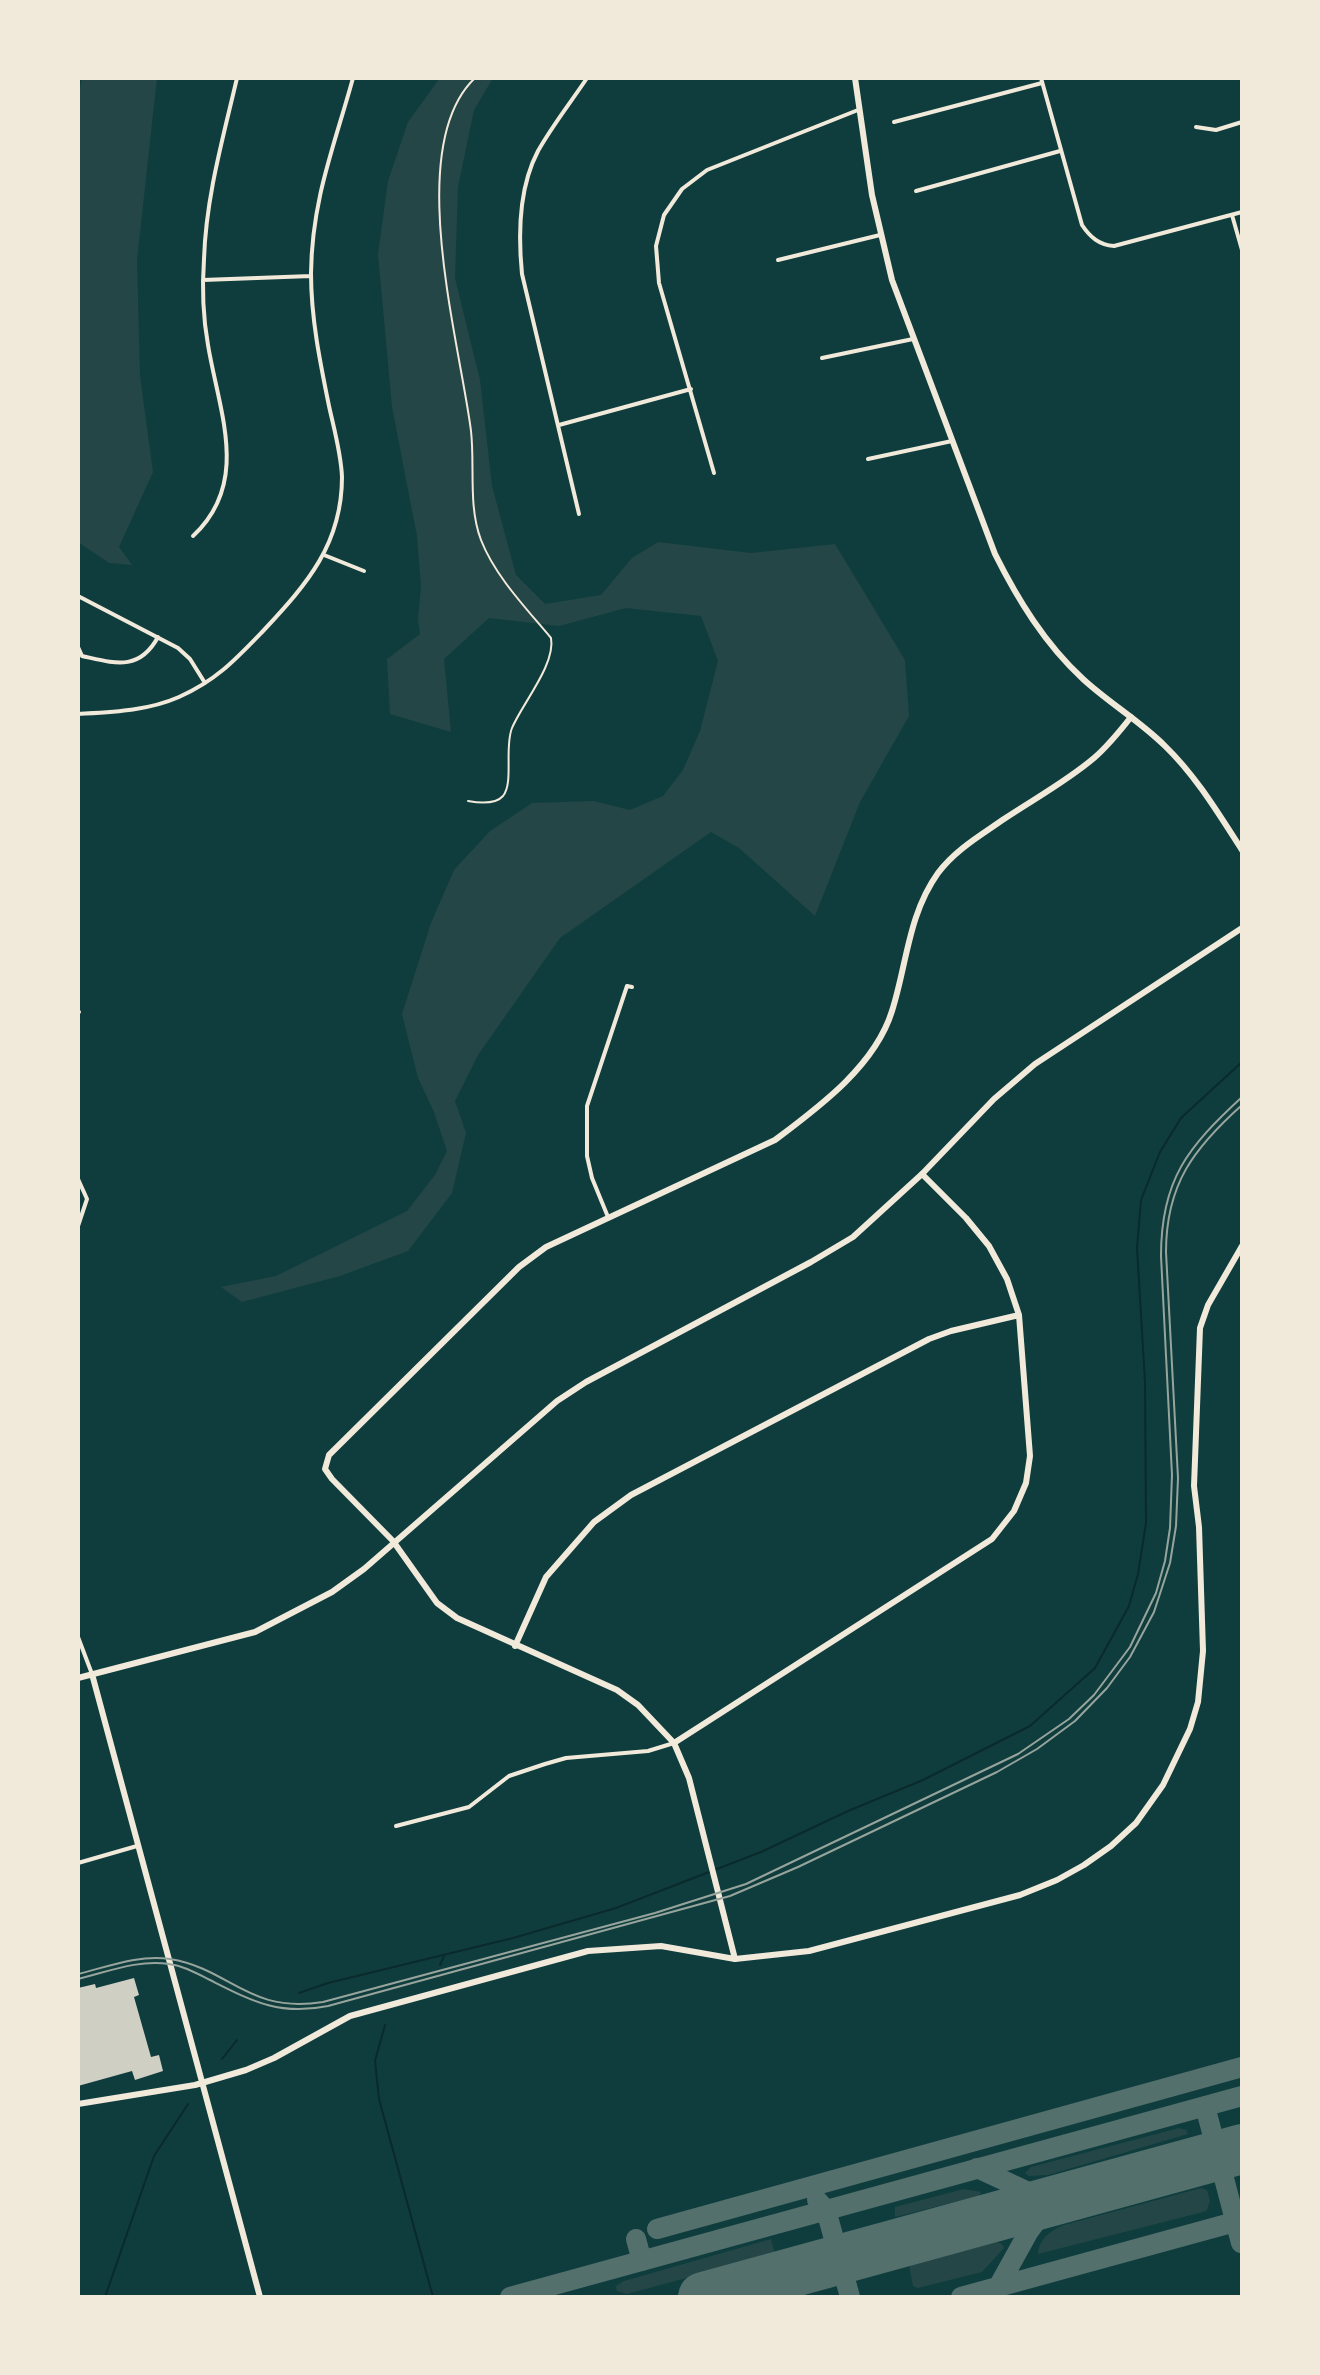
<!DOCTYPE html>
<html>
<head>
<meta charset="utf-8">
<style>
  body { margin:0 }
  #map { position:relative; width:1320px; height:2375px; overflow:hidden; background:#0f3d3e; font-family:"Exo 2",sans-serif }
  canvas { display:block }
  .frame { position:absolute; inset:0; border:80px solid #f1e9da; pointer-events:none }
</style>
</head>
<body>
<div id="map">
<canvas width="1320" height="2375"></canvas>
<div class="frame"></div>
</div>
<script>
const c = document.querySelector('canvas').getContext('2d');
c.lineJoin = 'round';
function paint(path, color) { c.fillStyle = color; c.fill(path, 'evenodd'); }
function strokePath(path, color, width, dash) { c.strokeStyle = color; c.lineWidth = width; c.lineCap = dash ? 'butt' : 'round'; c.setLineDash(dash || []); c.stroke(path); }
const green = new Path2D(`
  M82,78H157L137,260L140,376L153,472L119,547L132,565L109,563L78,542V97Z
  M440,78H493L474,110L458,187L455,278L480,380L492,486L516,575L545,604L601,595L632,558L658,542L751,553L835,544L905,660L909,716L860,802L815,916L739,848L711,832L560,938L478,1055L455,1101L466,1133L452,1193L408,1251L340,1276L242,1302L221,1287L276,1276L407,1211L435,1175L447,1151L434,1112L418,1078L402,1014L431,923L454,870L490,831L532,803L594,801L630,810L663,796L683,770L700,731L718,661L701,616L626,608L559,626L489,618L444,659L451,732L390,714L387,659L420,634L418,619L421,587L417,536L392,407L378,254L388,181L408,122Z
  M1179,2128L1186,2130L1188,2134L1048,2175L1029,2176L1025,2173L1031,2167Z
  M1201,2188L1207,2190L1210,2201L1207,2210L1203,2212L1038,2254C1039,2239 1051,2230 1064,2225Z
  M964,2189L981,2192L979,2196L895,2217V2207Z
  M771,2239L775,2254L627,2294L617,2291L616,2286L624,2281Z
  M997,2242L1002,2244L1004,2248L982,2272L918,2288L913,2286L909,2265Z`);
const stream = new Path2D(`
  M440,1965L444,1956
  M299,1993L328,1983L513,1938L616,1908L761,1852L848,1811L923,1780L1030,1726L1095,1668L1129,1606L1138,1574L1146,1523L1145,1382L1137,1248L1141,1200L1160,1152L1181,1118L1242,1062
  M385,2025L375,2061L379,2099L433,2297
  M222,2059L237,2040
  M105,2297L154,2156L188,2104`);
const taxiway = new Path2D(`
  M1205,2106L1241,2243
  M977,2168L1035,2195L1064,2198
  M817,2200L826,2210L850,2297
  M657,2229L1242,2067
  M636,2239L642,2261
  M998,2287L1029,2231L1043,2212L1064,2198
  M510,2297L1242,2096
  M961,2297L1242,2220`);
const runway = new Path2D(`
  M703,2297L1242,2149`);
const building = new Path2D(`
  M134,1978L139,1995L134,1997L151,2057L159,2055L163,2071L135,2080L132,2071L78,2086V1988L95,1984L96,1988Z`);
const service = new Path2D(`
  M468,801C479,803 495,805 503,796C514,782 504,748 512,728C522,704 556,664 551,638C526,608 495,576 481,540C468,506 475,466 471,431C460,343 403,146 475,78`);
const minor = new Path2D(`
  M1041,78L1082,225C1090,237 1099,245 1114,246L1242,212
  M894,122L1042,83
  M1196,127L1216,130L1242,122
  M916,191L1060,151
  M1232,215L1242,250
  M778,260L880,235
  M203,280L311,276
  M822,358L913,339
  M559,425L691,389
  M868,459L952,441
  M714,473L659,283L656,246L664,215L682,189L707,170L858,110
  M579,514L522,274C518,234 519,187 538,151C552,126 571,102 587,78
  M193,536C251,482 219,412 208,345C203,317 202,287 204,259C206,197 223,138 237,78
  M324,555L364,571
  M78,596L178,648L190,659L205,683
  M78,647L82,656
  M82,656C114,663 139,672 158,637
  M78,714C113,712 147,711 179,697C217,680 236,659 264,630C307,584 342,544 342,477C341,453 334,429 329,406C320,362 311,318 311,273C312,199 334,147 353,78
  M78,1013L79,1012
  M78,1179L87,1199L78,1226
  M608,1217L592,1178L587,1156V1106L627,986L632,987
  M78,1637L92,1674
  M396,1826L469,1807L509,1776L545,1764L566,1758L648,1751L674,1743
  M78,1863L137,1846`);
const tertiary = new Path2D(`
  M515,1646L546,1577L594,1522L631,1495L929,1339L951,1331L1019,1315
  M674,1743L992,1539L1014,1511L1026,1483L1030,1456L1019,1315L1007,1279L989,1246L966,1218L922,1174
  M735,1959L689,1778L674,1743L638,1705L617,1690L457,1618L437,1603L393,1541L332,1479L325,1469L329,1455L519,1267L546,1247L775,1140C819,1107 875,1066 892,1011C907,964 908,915 938,873C955,850 981,835 1004,819C1034,799 1067,781 1094,758C1108,746 1120,731 1131,717`);
const secondary = new Path2D(`
  M855,78L872,195L892,280L995,554C1018,600 1045,644 1083,679C1109,703 1140,721 1165,746C1196,776 1218,813 1242,850
  M92,1674L260,2297
  M78,1678L255,1632L332,1592L364,1569L557,1401L586,1382L811,1262L853,1237L922,1174L994,1099L1035,1064L1242,928
  M78,2104L195,2085L246,2070L274,2058L350,2016L588,1951L661,1946L735,1959L809,1951L1020,1895L1057,1880L1084,1865L1111,1846L1136,1823L1163,1785L1190,1729L1198,1702L1203,1651L1199,1527L1194,1486L1200,1328L1208,1305L1242,1246`);
const tram = new Path2D(`
  M78,1974C107,1967 139,1954 170,1959C231,1969 248,2014 323,2002L655,1913L746,1884L1018,1754L1069,1719L1094,1695L1130,1647L1156,1593L1165,1561L1170,1528L1172,1475L1161,1256C1161,1179 1188,1147 1242,1097`);
const rail = new Path2D(`
  M78,1979C107,1972 139,1959 169,1964C184,1966 196,1973 210,1980C252,2001 279,2016 328,2006L730,1896L798,1867L997,1772L1037,1749L1075,1721L1107,1688L1130,1657L1154,1612L1170,1563L1176,1526L1178,1478L1166,1252C1166,1184 1194,1148 1242,1105`);
paint(green, '#244646');
strokePath(stream, '#0a2a2b', 2);
strokePath(taxiway, '#53706d', 20);
strokePath(runway, '#53706d', 50);
paint(building, '#cfcfc3');
strokePath(service, '#f1e9da', 2);
strokePath(minor, '#f1e9da', 4);
strokePath(tertiary, '#f1e9da', 6);
strokePath(secondary, '#f1e9da', 6);
strokePath(tram, '#97a49c', 2);
strokePath(rail, '#97a49c', 2);
</script>
</body>
</html>
